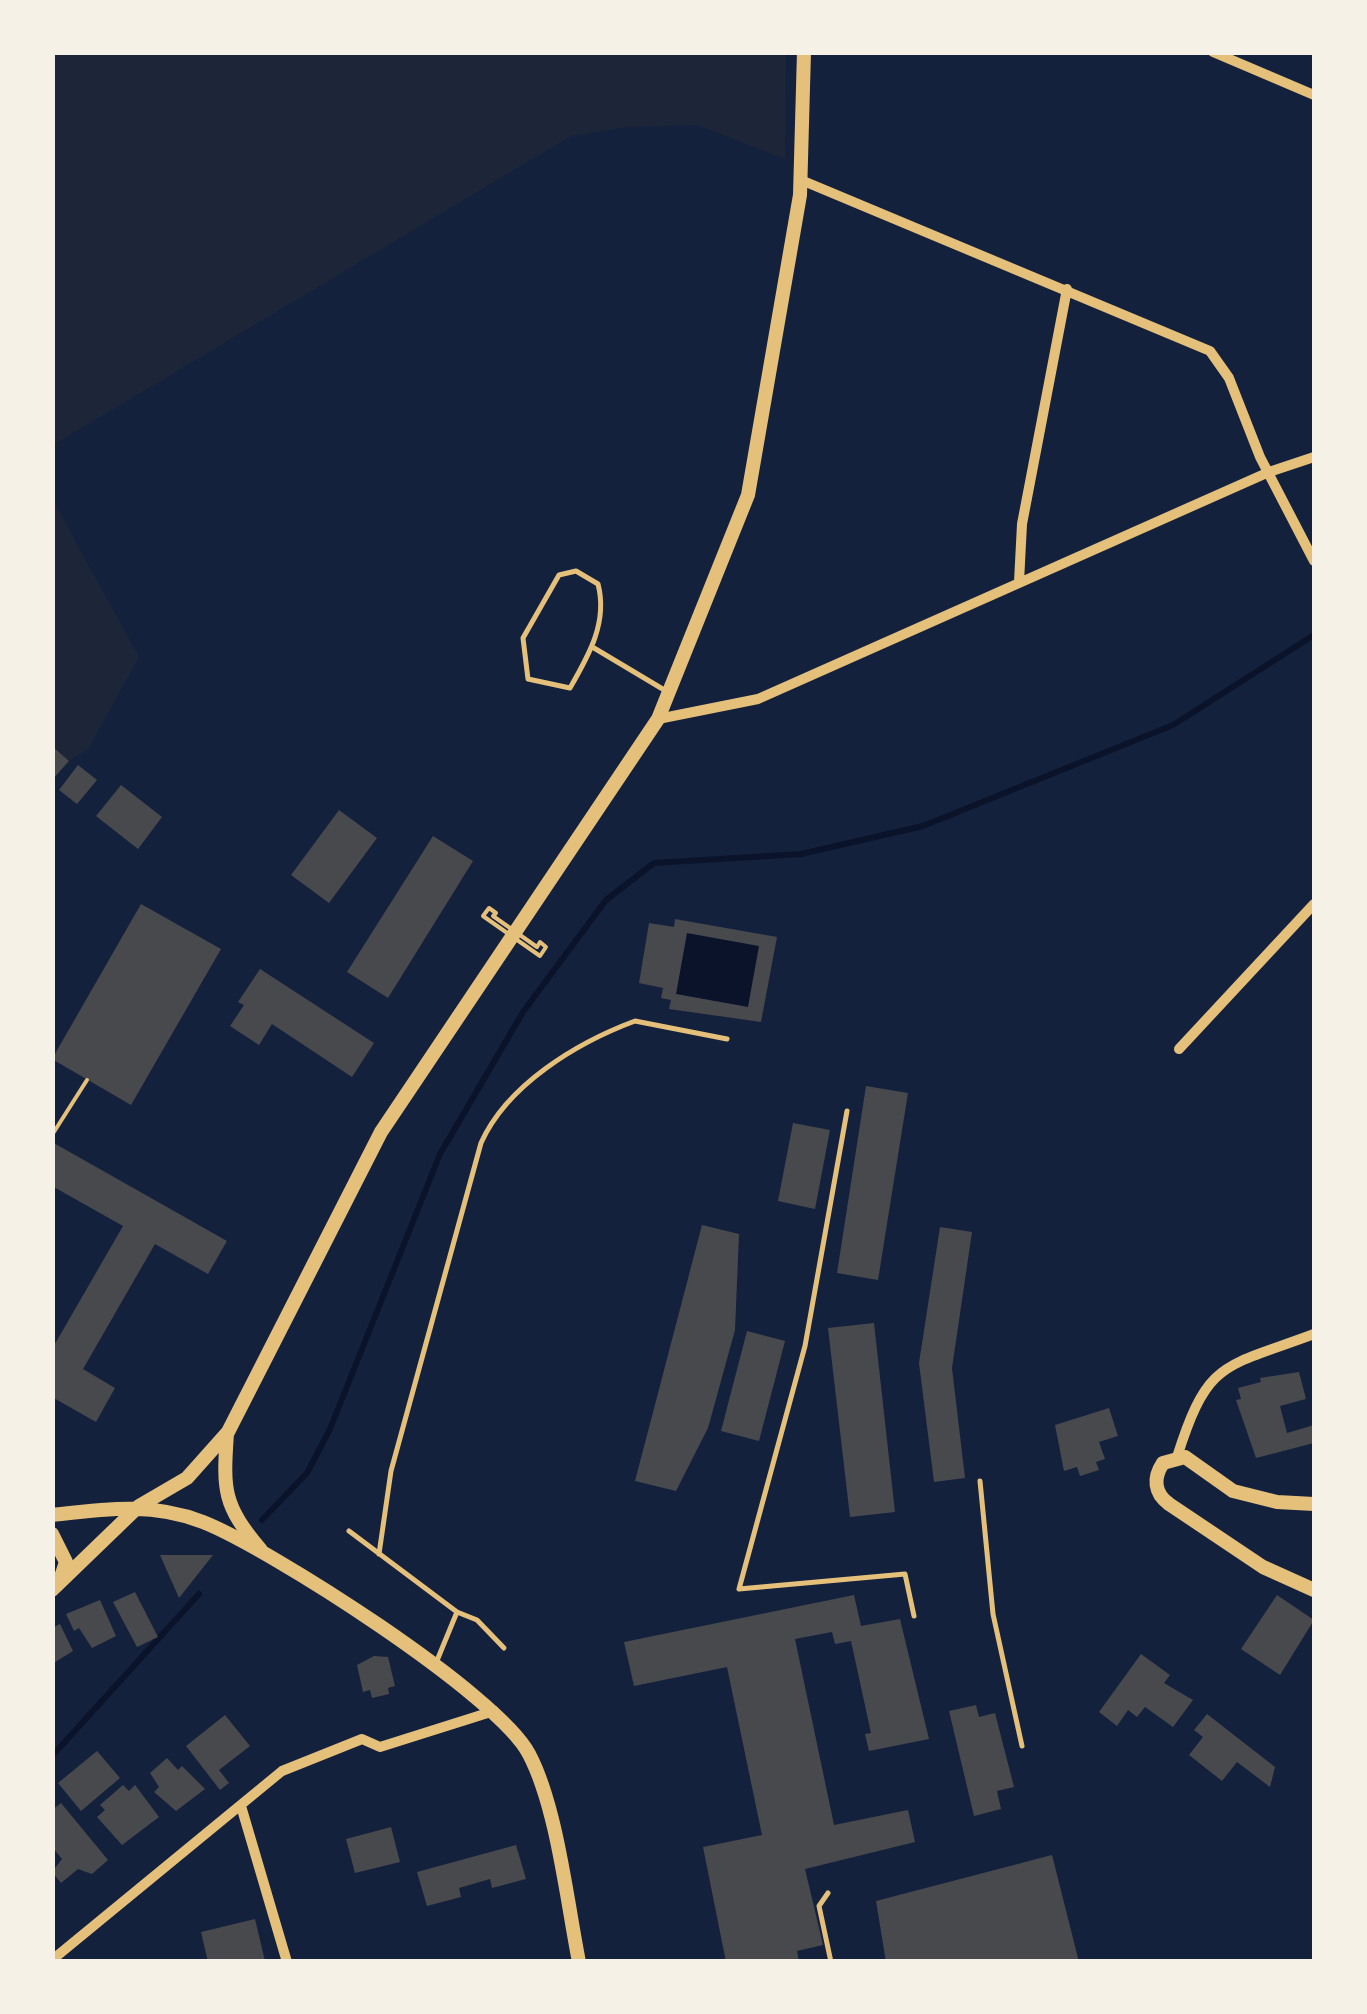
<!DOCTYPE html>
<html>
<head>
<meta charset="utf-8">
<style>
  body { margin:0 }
  #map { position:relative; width:1367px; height:2014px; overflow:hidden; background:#14213d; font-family:"Golos Text",sans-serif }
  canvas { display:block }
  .frame { position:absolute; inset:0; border:55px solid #f6f1e7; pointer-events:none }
</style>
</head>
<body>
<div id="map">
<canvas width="1367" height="2014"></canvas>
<div class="frame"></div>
</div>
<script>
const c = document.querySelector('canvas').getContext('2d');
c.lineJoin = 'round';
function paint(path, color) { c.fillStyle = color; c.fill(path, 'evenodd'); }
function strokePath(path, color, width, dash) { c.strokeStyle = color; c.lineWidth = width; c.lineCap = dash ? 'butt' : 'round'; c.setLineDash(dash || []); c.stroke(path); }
const green = new Path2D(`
  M53,52L786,53L785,159L697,125L628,127L571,136L53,445Z
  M52,499L139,657L88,749L69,761L53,746Z`);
const water = new Path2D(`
  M687,933L759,946L748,1007L676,994Z`);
const stream = new Path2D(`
  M262,1520L307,1473L330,1429L440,1154L523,1012L606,900L654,863L801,854L923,826L1173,725L1314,635
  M52,1756L199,1594`);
const building = new Path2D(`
  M52,746L69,761L52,780Z
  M78,765L97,780L77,804L59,790Z
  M121,785L162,817L138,849L96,816Z
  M339,810L377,838L329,903L291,875Z
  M433,836L473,861L388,998L347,972Z
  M141,904L221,949L131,1105L52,1059Z
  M675,919L777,937L761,1022L669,1009L671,1000L661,998L663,988L639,983L649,923L674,927ZM687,933L759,946L748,1007L676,994Z
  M260,969L374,1043L352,1077L272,1024L259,1045L230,1026L244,1005L238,1002Z
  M866,1086L908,1093L878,1280L837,1273Z
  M793,1123L830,1130L815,1209L778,1201Z
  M52,1142L227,1241L208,1274L155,1244L83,1369L115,1388L96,1422L52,1397V1349L123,1226L52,1186Z
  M702,1225L739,1234L735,1330L708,1428L676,1491L635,1481Z
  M940,1227L972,1232L952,1368L965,1478L934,1482L919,1363Z
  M874,1323L895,1512L850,1517L828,1328Z
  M747,1331L785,1341L759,1441L721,1431Z
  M1299,1372L1306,1399L1280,1406L1287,1433L1314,1425V1443L1256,1458L1236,1400L1241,1399L1238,1388L1261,1382L1260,1378Z
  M1109,1408L1118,1436L1099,1442L1105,1459L1096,1462L1099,1470L1080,1476L1077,1467L1064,1471L1055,1425Z
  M160,1555H213L179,1598Z
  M135,1592L158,1637L137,1647L113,1602Z
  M854,1595L861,1626L900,1619L929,1739L869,1751L865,1734L871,1733L851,1641L835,1644L832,1632L795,1639L834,1825L908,1810L915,1842L805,1869L823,1945L797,1951L799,1962H726L703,1847L762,1835L727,1667L634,1686L624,1642Z
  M1277,1595L1314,1620L1280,1675L1241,1649Z
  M100,1600L116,1636L92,1648L79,1628L74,1631L66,1614Z
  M60,1624L73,1651L52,1664V1628Z
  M1141,1654L1170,1675L1164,1683L1193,1700L1173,1727L1145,1707L1137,1717L1128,1710L1117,1726L1099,1712Z
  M374,1656L388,1657L395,1686L388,1688L389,1694L372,1698L370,1690L363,1692L357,1665Z
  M976,1705L979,1717L995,1713L1014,1787L997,1791L1001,1809L974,1816L949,1711Z
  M1207,1714L1275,1767L1270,1787L1237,1762L1222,1781L1189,1755L1203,1737L1194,1730Z
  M225,1715L250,1746L219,1770L229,1783L220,1790L186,1746Z
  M97,1751L120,1778L81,1811L58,1783Z
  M167,1758L178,1770L182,1766L205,1789L176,1811L154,1792L159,1787L150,1773Z
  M123,1785L129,1791L135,1785L159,1817L122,1845L97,1817L105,1810L100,1805Z
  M61,1803L108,1860L92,1874L78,1869L61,1883L52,1872L62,1859L52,1847V1810Z
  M391,1827L400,1862L355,1873L346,1839Z
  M516,1845L526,1879L492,1888L490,1879L459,1888L461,1897L427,1906L417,1872Z
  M1052,1855L1079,1962H886L876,1901Z
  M255,1919L265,1961L208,1962L201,1932Z`);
const path = new Path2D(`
  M489,908L496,913L493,916L537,947L540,942L546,947L540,956L483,916Z
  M52,1135L87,1080`);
const service = new Path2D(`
  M576,571L598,584C608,622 589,655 570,688L528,679L523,638L559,575Z
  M594,648L666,691
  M847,1111L805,1346L739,1589L905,1574L914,1616
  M980,1481L993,1614L1022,1746
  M349,1531L457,1612L436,1663
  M379,1554L391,1471L481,1143C507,1085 576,1043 635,1021L727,1039
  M457,1612L477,1620L504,1648
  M828,1893L819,1906L831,1962`);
const minor = new Path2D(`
  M1213,52L1314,95
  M801,180L1210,351L1229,378L1260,457L1314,561
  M1019,582L1022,524L1067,289
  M658,719L758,699L1269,472L1314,457
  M1179,1049L1314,904
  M1177,1457C1208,1359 1223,1368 1314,1334
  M241,1806L287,1962
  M52,1960L282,1771L362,1739L380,1747L494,1711`);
const tertiary = new Path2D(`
  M227,1433C223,1491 223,1505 261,1550
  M1314,1504L1277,1502L1233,1491L1185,1457L1163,1463C1153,1478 1154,1493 1169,1504L1263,1567L1314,1590
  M52,1515C105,1509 152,1502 203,1522C269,1548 499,1695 529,1754C557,1807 567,1902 579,1962
  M52,1534L66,1562L60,1580
  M52,1590L139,1506L187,1478L228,1432L381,1132L658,719L748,495L800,195L804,52`);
paint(green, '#1d2539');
paint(water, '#0b132b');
strokePath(stream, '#0b132b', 6);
paint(building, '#48494c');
strokePath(path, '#e5c07b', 4);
strokePath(service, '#e5c07b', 5);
strokePath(minor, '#e5c07b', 10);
strokePath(tertiary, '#e5c07b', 14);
</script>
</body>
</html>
